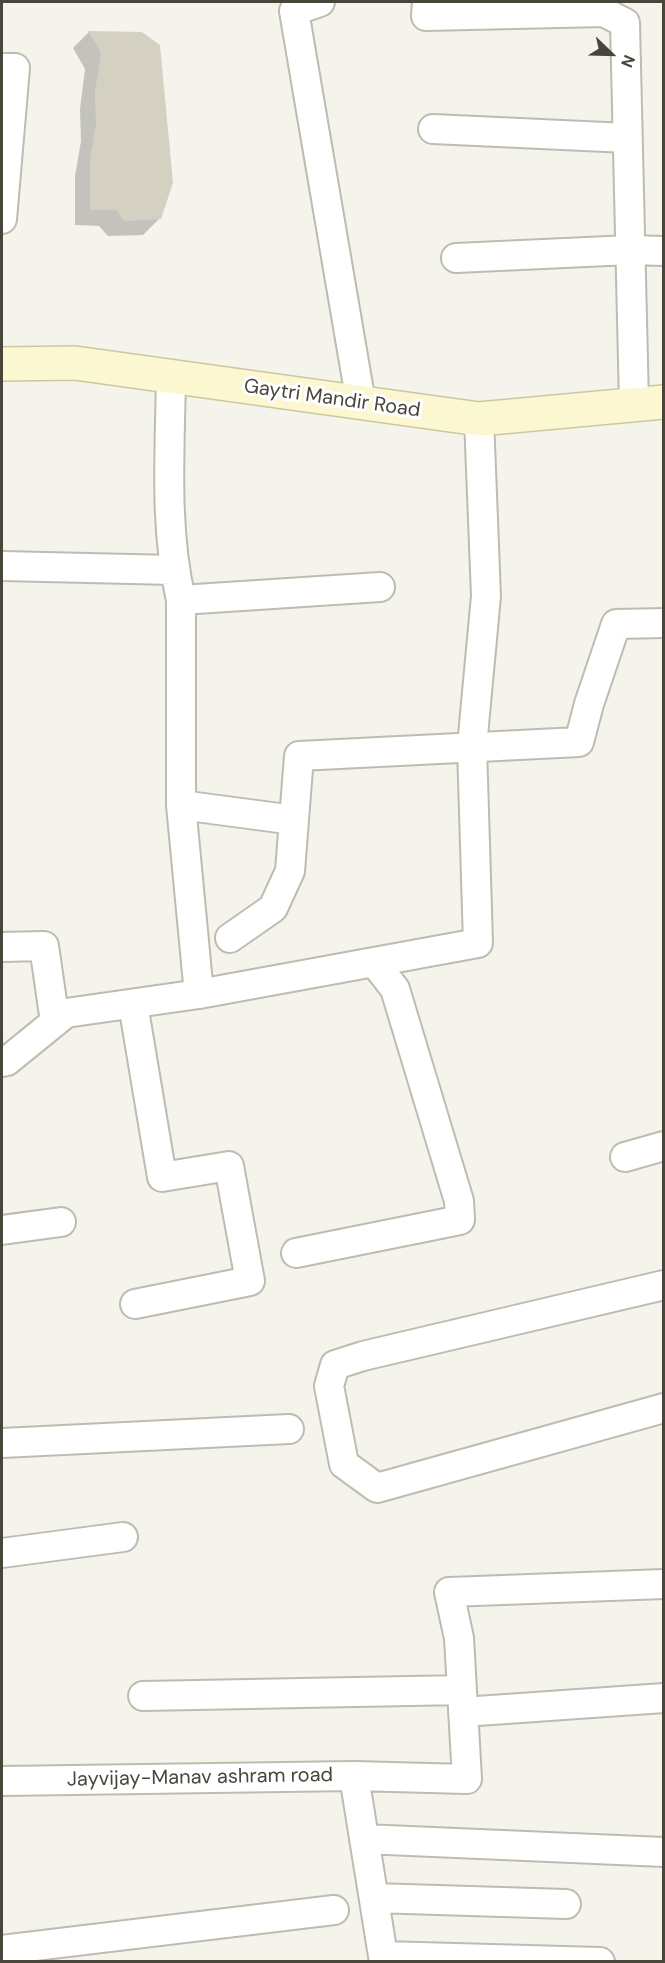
<!DOCTYPE html>
<html>
<head>
<meta charset="utf-8">
<style>
  body { margin:0 }
  #map { position:relative; width:665px; height:1963px; overflow:hidden; background:#f4f3ec; font-family:"DM Sans",sans-serif }
  canvas { display:block }
  .frame { position:absolute; inset:0; border:3px solid #48453a; pointer-events:none }
  .north { position:absolute; left:581px; top:24px; width:60px; height:60px; -webkit-text-stroke:4px #fff; paint-order:stroke; rotate:113deg; font-size:16px; font-weight:700; line-height:24px; text-align:center; color:#48453a }
  .north::after { content:''; display:block; margin:auto; width:21px; height:27px; background:#48453a; clip-path:polygon(50% 0,100% 100%,50% 72%,0 100%) }
</style>
</head>
<body>
<div id="map">
<canvas width="665" height="1963"></canvas>
<div class="frame"></div>
<div class="north">N</div>
</div>
<script>
const c = document.querySelector('canvas').getContext('2d');
c.lineJoin = 'round';
function paint(path, color) { c.fillStyle = color; c.fill(path, 'evenodd'); }
function strokePath(path, color, width, dash) { c.strokeStyle = color; c.lineWidth = width; c.lineCap = dash ? 'butt' : 'round'; c.setLineDash(dash || []); c.stroke(path); }
function write(font, color, halo, rows, align = 'center') {
  c.font = font + ' "DM Sans",sans-serif'; c.lineWidth = 6; c.setLineDash([]); c.textBaseline = 'middle'; c.strokeStyle = halo; c.fillStyle = color; for (const [text, x, y, turn = 0] of rows) {
    c.save(); c.translate(x, y); c.rotate((+turn || 0) * Math.PI / 180); c.textAlign = isNaN(turn) ? turn : align; if (halo) c.strokeText(text, 0, 0); c.fillText(text, 0, 0); c.restore();
  }
}
const shadow = new Path2D(`
  M89,32L142,34L159,219L143,235L108,236L99,226L75,225V176L81,141L80,109L85,69L73,48Z`);
const building = new Path2D(`
  M88,31L142,32L160,45L173,183L161,219L124,221L116,210H90V159L96,124L95,92L101,52Z`);
const street = new Path2D(`
  M320,2L294,11L361,403
  M427,2L426,16L604,12L625,23L634,404
  M2,68H15L2,219
  M433,129L627,138
  M456,258L630,250L664,251
  M171,376C170,451 164,527 181,600V805L294,820
  M2,566L174,570
  M181,600L380,587
  M181,805L199,994
  M230,938L273,908L290,871L299,756L579,742L589,704L616,624L664,623
  M2,947L44,946L55,1022
  M374,962L478,943L472,746L486,596L479,419
  M133,1004L162,1177L229,1166L250,1281L135,1304
  M2,1062L7,1061L66,1013L199,994L374,962L395,989L459,1201L460,1220L296,1253
  M625,1157L664,1146
  M2,1230L61,1222
  M664,1285L363,1356L335,1365L329,1386L344,1464L377,1488L664,1408
  M2,1443L289,1429
  M2,1553L123,1537
  M143,1696L462,1690
  M463,1712L664,1698
  M354,1776L467,1779L459,1638L449,1592L664,1584
  M2,1781L354,1776L384,1962
  M364,1839L664,1852
  M374,1898L566,1904
  M2,1950L334,1910
  M383,1956L600,1962`);
const secondary = new Path2D(`
  M2,364L75,363L479,419L664,402`);
const streetNames = [
  ["Gaytri Mandir Road",332,399,8],
  ["Jayvijay-Manav ashram road",200,1778,-1]
];
paint(shadow, '#0003');
paint(building, '#d5d1c2');
strokePath(street, '#bfbcaf', 32);
strokePath(secondary, '#ccc89e', 36);
strokePath(street, '#fff', 28);
strokePath(secondary, '#faf7d1', 33);
write('20px', '#48453a', '#fff', streetNames);
</script>
</body>
</html>
